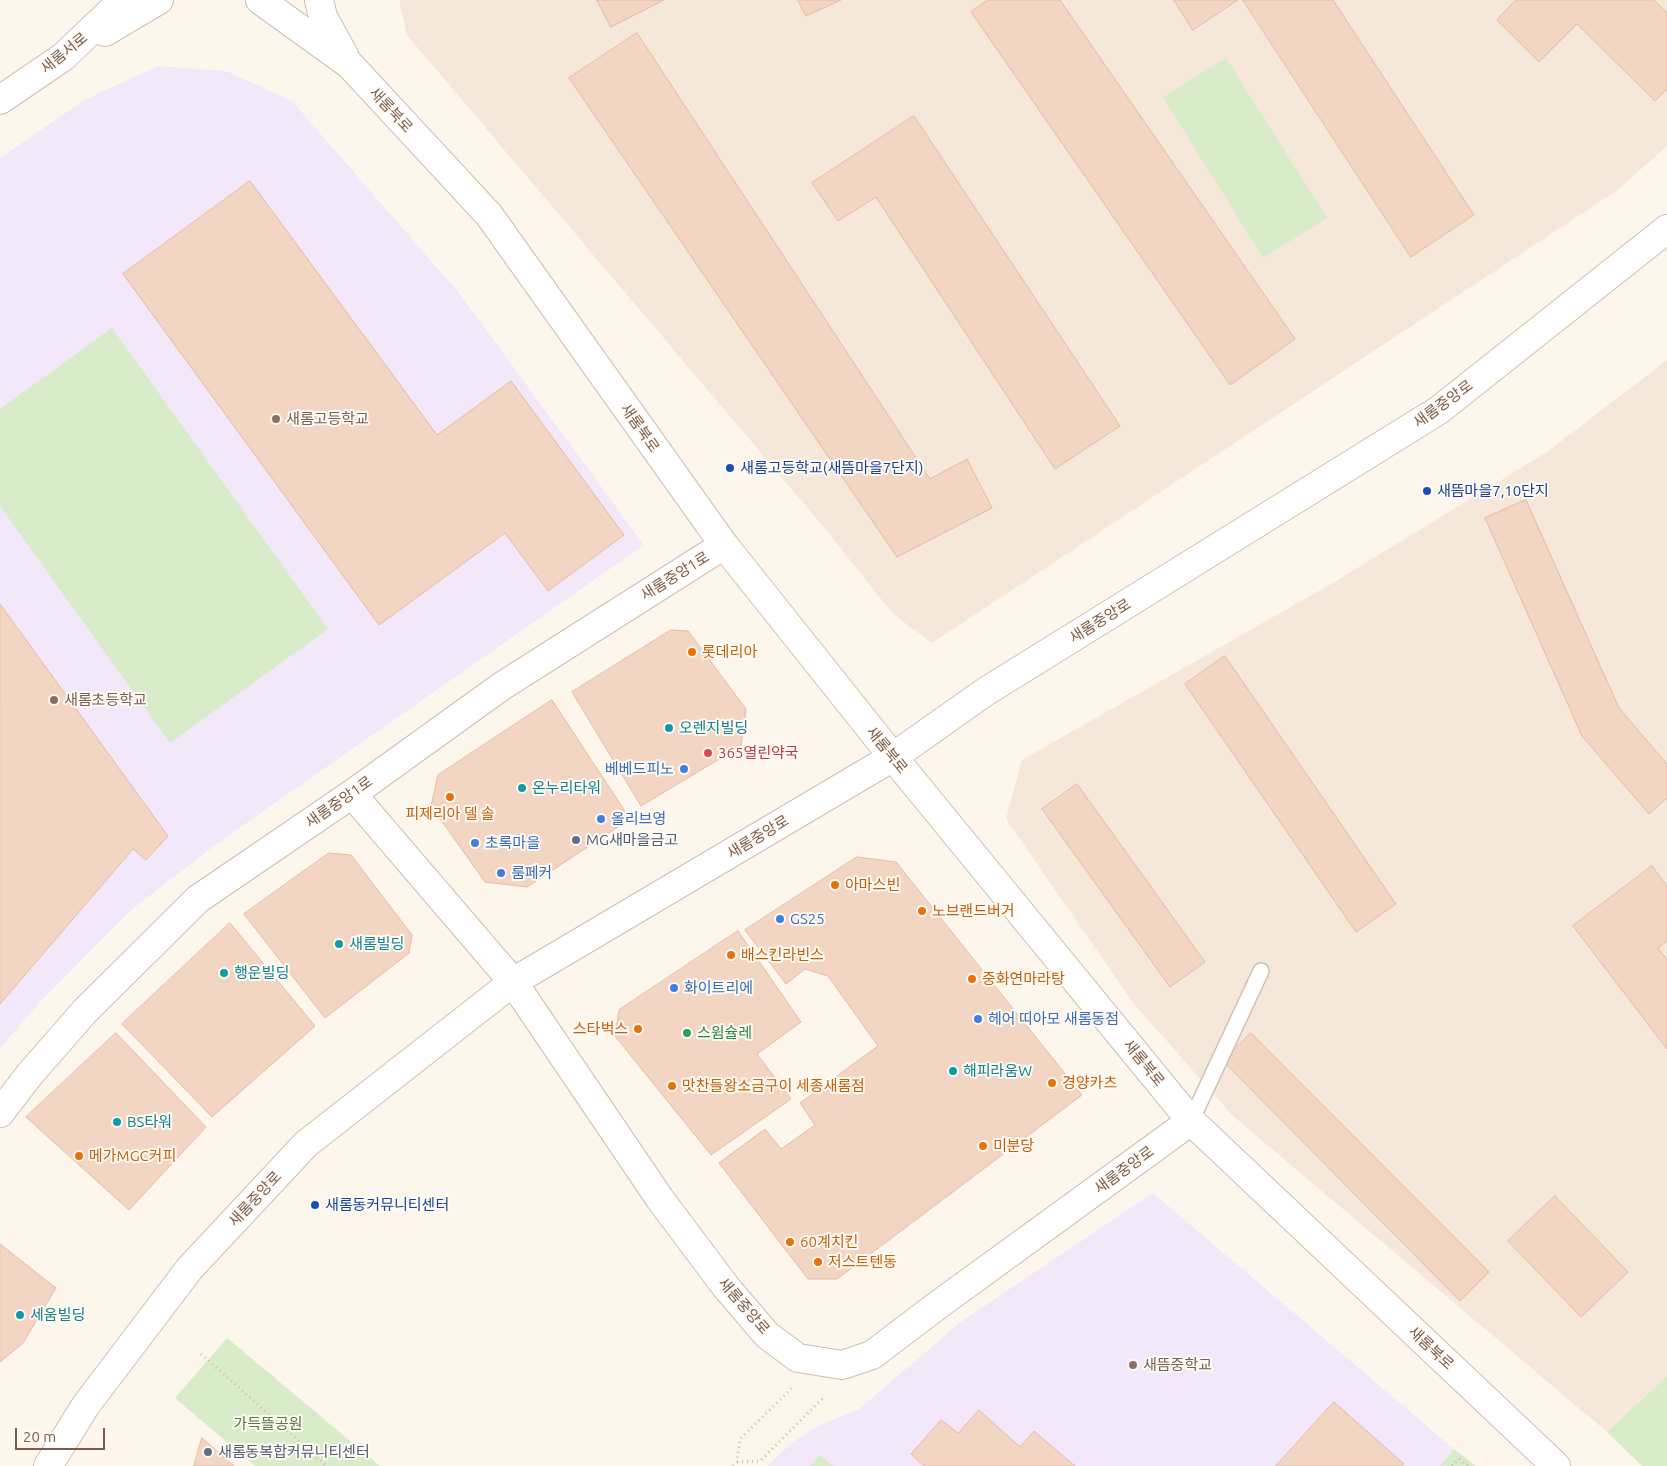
<!DOCTYPE html>
<html>
<head>
<meta charset="utf-8">
<style>
  body { margin:0 }
  #map { position:relative; width:1667px; height:1466px; overflow:hidden; background:#fdf6ec; font-family:Ubuntu,sans-serif }
  canvas { display:block }
  .scale { position:absolute; left:15px; top:1428px; width:90px; height:22px; box-sizing:border-box; border:2px solid #7a5c4d; border-top:0; padding-left:6px; font-size:15px; line-height:18px; white-space:nowrap; color:#7a5c4d; -webkit-text-stroke:4px #fffaf3; paint-order:stroke }
</style>
</head>
<body>
<div id="map">
<canvas width="1667" height="1466"></canvas>
<div class="scale">20 m</div>
</div>
<script>
const c = document.querySelector('canvas').getContext('2d');
c.lineJoin = 'round';
function paint(path, color) { c.fillStyle = color; c.fill(path, 'evenodd'); }
function strokePath(path, color, width, dash) { c.strokeStyle = color; c.lineWidth = width; c.lineCap = dash ? 'butt' : 'round'; c.setLineDash(dash || []); c.stroke(path); }
function write(font, color, halo, rows, align = 'center') {
  c.font = font + ' Ubuntu,"Noto Sans KR",sans-serif'; c.lineWidth = 4; c.setLineDash([]); c.textBaseline = 'middle'; c.strokeStyle = halo; c.fillStyle = color; for (const [text, x, y, turn = 0] of rows) {
    c.save(); c.translate(x, y); c.rotate((+turn || 0) * Math.PI / 180); c.textAlign = isNaN(turn) ? turn : align; if (halo) c.strokeText(text, 0, 0); c.fillText(text, 0, 0); c.restore();
  }
}
const residential = new Path2D(`
  M399,0H1667V146L1619,189L932,643L893,614L827,531L407,35Z
  M1667,360V1376L1607,1432L1234,1117L1134,1004L1006,819L1022,760L1331,584L1547,452Z`);
const education = new Path2D(`
  M158,66L226,71L292,101L459,293L644,545L215,845L130,911L43,999L0,1048V158L86,99Z
  M1153,1193L1454,1449L1440,1466H767L793,1442L816,1427L859,1409L962,1321Z`);
const green = new Path2D(`
  M1226,58L1327,218L1263,258L1163,97Z
  M112,328L328,629L170,743L0,506V409Z
  M227,1338L380,1466H255L175,1398Z
  M1667,1376V1466H1642L1607,1432Z
  M1454,1449L1476,1466H1440Z
  M820,1455L833,1466H810Z`);
const building = new Path2D(`
  M597,0H664L611,27Z
  M798,0H841L806,16Z
  M988,0H1060L1295,339L1230,385L971,12Z
  M1174,0H1238L1193,30Z
  M1243,0H1333L1474,215L1411,257Z
  M1516,0H1654L1667,13V89L1655,101L1577,24L1539,62L1497,20Z
  M637,33L930,479L967,459L992,508L897,557L569,78Z
  M914,116L1120,426L1055,469L876,197L838,221L812,183Z
  M250,181L437,435L511,381L624,535L548,591L505,533L379,625L123,274Z
  M1526,500L1619,708L1667,764V798L1649,814L1582,736L1485,518Z
  M0,604L168,836L146,860L133,849L0,1004Z
  M671,630L688,631L746,709L741,746L641,806L572,692Z
  M1225,656L1396,904L1356,932L1185,684Z
  M552,700L630,819L527,887L485,882L431,806L438,775Z
  M1077,784L1205,962L1170,987L1042,809Z
  M329,853L351,855L412,935L409,953L325,1018L244,914Z
  M857,857L896,862L1082,1095L837,1279H808L719,1163L765,1129L781,1149L815,1125L800,1103L878,1046L828,976L805,969L786,984L745,930Z
  M1652,866L1667,886V941L1658,948L1667,960V1049L1573,926Z
  M230,923L315,1026L212,1117L122,1024Z
  M738,931L801,1022L757,1054L791,1099L711,1155L615,1036L619,1010Z
  M116,1033L206,1127L129,1210L26,1117Z
  M1251,1033L1489,1272L1460,1301L1223,1061Z
  M1555,1196L1628,1272L1581,1317L1508,1241Z
  M0,1244L56,1288L23,1343L0,1362Z
  M1334,1402L1404,1464L1402,1466H1276Z
  M979,1410L1020,1447L1034,1431L1075,1466H924L911,1454L941,1420L958,1433Z
  M202,1438L234,1466H194Z`);
const path = new Path2D(`
  M201,1354L327,1466
  M737,1462L760,1461L823,1398
  M733,1466L737,1462L740,1439L792,1388
  M1452,1466L1459,1459L1468,1466`);
const service = new Path2D(`
  M1191,1121L1261,971`);
const minor = new Path2D(`
  M105,32L159,0
  M0,100L63,57L123,0
  M352,794L513,982L660,1199L726,1287L767,1335L798,1358L842,1365L872,1355L938,1305L1191,1121
  M0,1113L30,1074L85,1011L198,899L352,794L502,686L724,545`);
const tertiary = new Path2D(`
  M260,0L350,65L489,215L724,545L893,757L1191,1121L1556,1466
  M319,0L323,17L345,57
  M48,1466L86,1405L190,1268L306,1144L513,982L893,757L985,692L1439,410L1667,229`);
const markers = [
  [276,419,5,"#8d6e63"],
  [730,468,5,"#1a4fb4"],
  [1427,491,5,"#1a4fb4"],
  [692,652,5,"#e8710a"],
  [54,700,5,"#8d6e63"],
  [669,728,5,"#0f9aa8"],
  [708,753,5,"#e0444e"],
  [684,769,5,"#3f7fe0"],
  [522,788,5,"#0f9aa8"],
  [450,797,5,"#e8710a"],
  [601,819,5,"#3f7fe0"],
  [576,840,5,"#5c6f8a"],
  [475,843,5,"#3f7fe0"],
  [501,873,5,"#3f7fe0"],
  [835,885,5,"#e8710a"],
  [922,911,5,"#e8710a"],
  [780,919,5,"#3f7fe0"],
  [339,944,5,"#0f9aa8"],
  [731,955,5,"#e8710a"],
  [224,973,5,"#0f9aa8"],
  [972,979,5,"#e8710a"],
  [674,988,5,"#3f7fe0"],
  [978,1019,5,"#3f7fe0"],
  [638,1029,5,"#e8710a"],
  [687,1033,5,"#2e9e5b"],
  [953,1071,5,"#0f9aa8"],
  [1052,1083,5,"#e8710a"],
  [672,1086,5,"#e8710a"],
  [117,1122,5,"#0f9aa8"],
  [983,1146,5,"#e8710a"],
  [79,1156,5,"#e8710a"],
  [315,1205,5,"#1a4fb4"],
  [790,1242,5,"#e8710a"],
  [818,1262,5,"#e8710a"],
  [20,1315,5,"#0f9aa8"],
  [1133,1365,5,"#8d6e63"],
  [208,1452,5,"#5c6f8a"]
];
const streetNames = [
  ["새롬서로",64,53,-39],
  ["새롬북로",391,110,47],
  ["새롬중앙로",1443,404,-36],
  ["새롬북로",640,428,55],
  ["새롬중앙1로",675,576,-32],
  ["새롬중앙로",1100,621,-32],
  ["새롬북로",887,750,51],
  ["새롬중앙1로",339,802,-35],
  ["새롬중앙로",758,837,-31],
  ["새롬북로",1144,1063,51],
  ["새롬중앙로",1124,1170,-36],
  ["새롬중앙로",255,1199,-47],
  ["새롬중앙로",744,1306,49],
  ["새롬북로",1431,1348,43]
];
const educationNames = [
  ["새롬고등학교",286,419],
  ["새롬초등학교",64,700],
  ["새뜸중학교",1143,1365]
];
const transitNames = [
  ["새롬고등학교(새뜸마을7단지)",740,468],
  ["새뜸마을7,10단지",1437,491],
  ["새롬동커뮤니티센터",325,1205]
];
const foodNames = [
  ["롯데리아",702,652],
  ["피제리아 델 솔",450,814,"center"],
  ["아마스빈",845,885],
  ["노브랜드버거",932,911],
  ["배스킨라빈스",741,955],
  ["중화연마라탕",982,979],
  ["스타벅스",628,1029,"right"],
  ["경양카츠",1062,1083],
  ["맛찬들왕소금구이 세종새롬점",682,1086],
  ["미분당",993,1146],
  ["메가MGC커피",89,1156],
  ["60계치킨",800,1242],
  ["저스트텐동",828,1262]
];
const cultureNames = [
  ["오렌지빌딩",679,728],
  ["온누리타워",532,788],
  ["새롬빌딩",349,944],
  ["행운빌딩",234,973],
  ["해피라움W",963,1071],
  ["BS타워",127,1122],
  ["세움빌딩",30,1315]
];
const healthNames = [
  ["365열린약국",718,753]
];
const shopNames = [
  ["베베드피노",674,769,"right"],
  ["올리브영",611,819],
  ["초록마을",485,843],
  ["룸페커",511,873],
  ["GS25",790,919],
  ["화이트리에",684,988],
  ["헤어 띠아모 새롬동점",988,1019]
];
const serviceNames = [
  ["MG새마을금고",586,840],
  ["새롬동복합커뮤니티센터",218,1452]
];
const leisureNames = [
  ["스윔슐레",697,1033]
];
const parkNames = [
  ["가득뜰공원",268,1424]
];
paint(residential, '#f5e8da');
paint(education, '#f3e8fa');
paint(green, '#d8ecc9');
paint(building, '#f3d5c3');
strokePath(building, '#e6bba3', 1);
strokePath(service, '#d1beb0', 18);
strokePath(minor, '#d1beb0', 30);
strokePath(tertiary, '#d1beb0', 30);
strokePath(path, '#d9b8a5', 3, [1, 4]);
strokePath(service, '#fff', 15);
strokePath(minor, '#fff', 28);
strokePath(tertiary, '#fff', 28);
for (const [x, y, r, color] of markers) { const dot = new Path2D(); dot.arc(x, y, r, 0, 2 * Math.PI); c.fillStyle = color; c.fill(dot); strokePath(dot, '#fffaf3', 2); }
write('15px', '#7a5c4d', '#fffaf3', streetNames);
write('15px', '#785e54', '#fffaf3', educationNames, 'left');
write('15px', '#164399', '#fffaf3', transitNames, 'left');
write('15px', '#c56008', '#fffaf3', foodNames, 'left');
write('15px', '#0d838f', '#fffaf3', cultureNames, 'left');
write('15px', '#be3a42', '#fffaf3', healthNames, 'left');
write('15px', '#366cbe', '#fffaf3', shopNames, 'left');
write('15px', '#4e5e75', '#fffaf3', serviceNames, 'left');
write('15px', '#27864d', '#fffaf3', leisureNames, 'left');
write('15px', '#537a41', '#fffaf3', parkNames);
</script>
</body>
</html>
